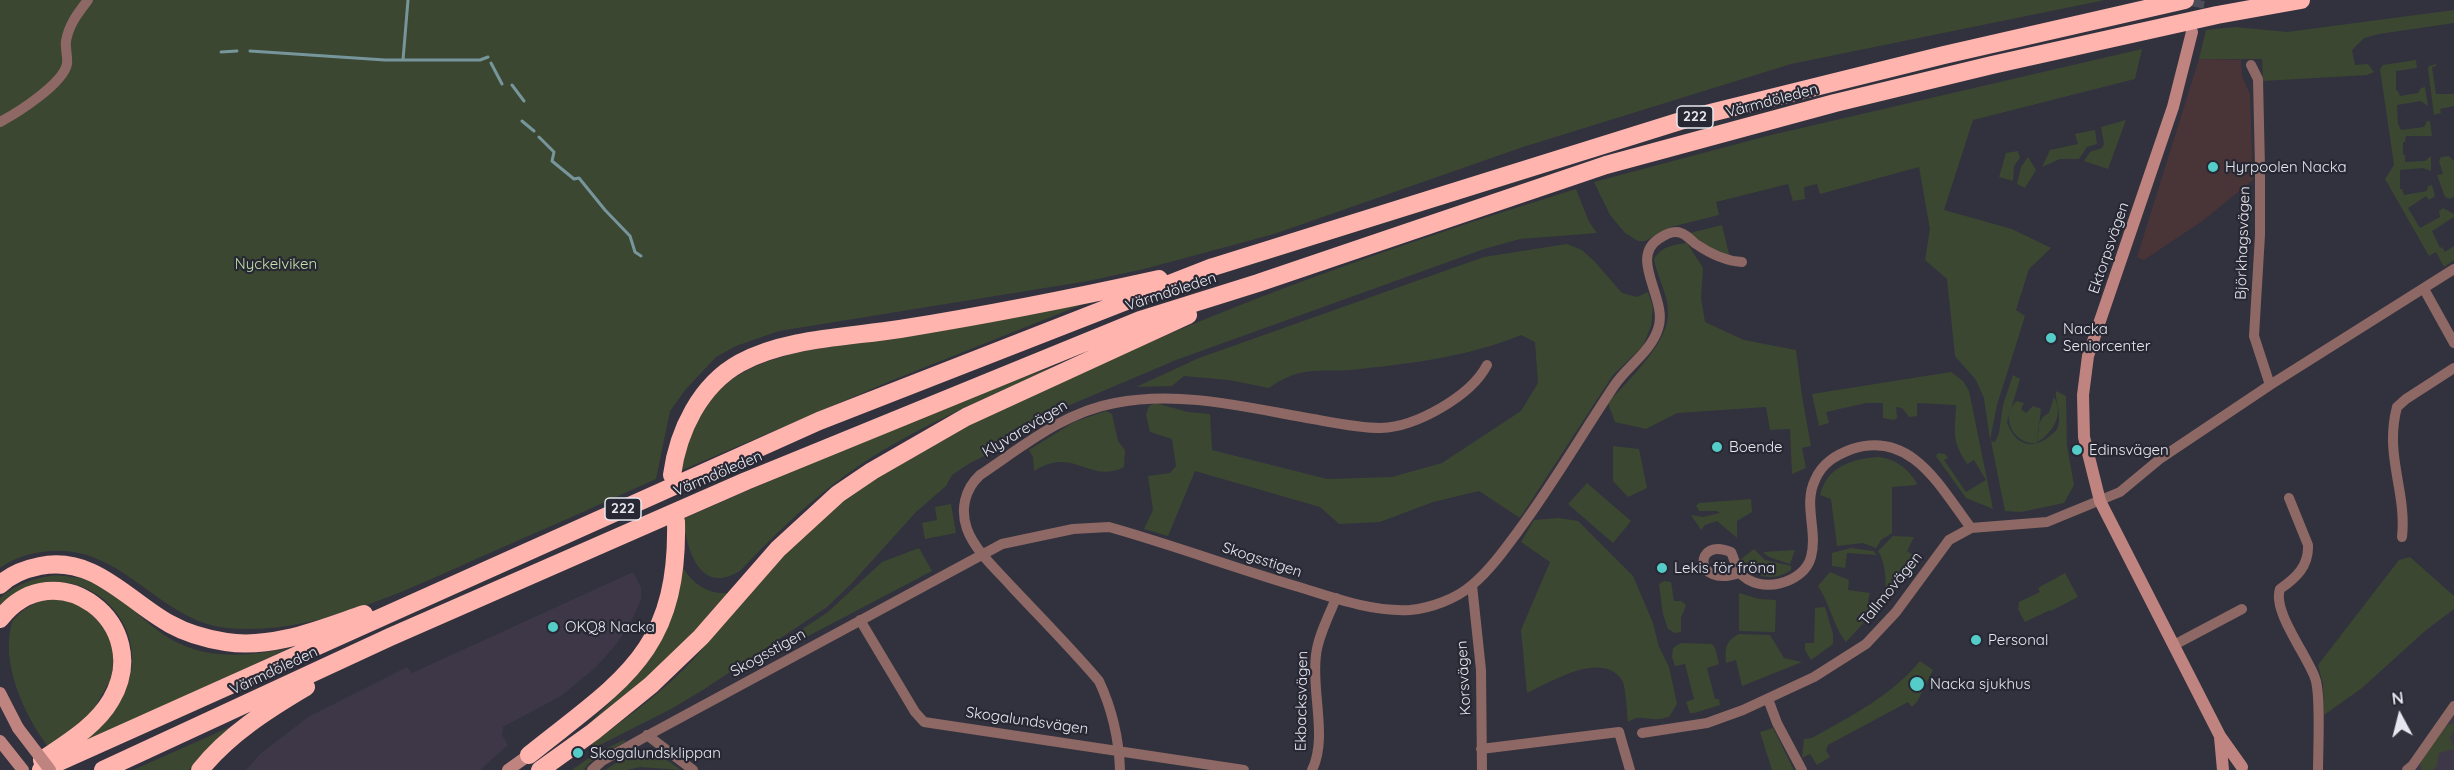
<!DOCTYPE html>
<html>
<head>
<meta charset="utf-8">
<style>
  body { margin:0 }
  #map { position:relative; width:2454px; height:770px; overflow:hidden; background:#31323e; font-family:Quicksand,sans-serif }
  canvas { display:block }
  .north { position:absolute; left:2370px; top:686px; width:60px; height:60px; -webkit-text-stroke:4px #272833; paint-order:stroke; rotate:353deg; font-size:16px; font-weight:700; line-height:24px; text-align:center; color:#e6e7ef }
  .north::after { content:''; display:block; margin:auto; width:21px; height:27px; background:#e6e7ef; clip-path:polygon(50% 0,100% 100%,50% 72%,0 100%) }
</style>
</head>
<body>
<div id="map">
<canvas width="2454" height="770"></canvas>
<div class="north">N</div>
</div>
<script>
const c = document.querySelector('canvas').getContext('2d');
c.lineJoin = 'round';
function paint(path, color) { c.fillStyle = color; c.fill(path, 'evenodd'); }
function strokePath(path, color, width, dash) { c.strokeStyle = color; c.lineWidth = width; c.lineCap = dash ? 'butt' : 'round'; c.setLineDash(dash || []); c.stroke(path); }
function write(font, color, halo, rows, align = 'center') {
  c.font = font + ' Quicksand,sans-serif'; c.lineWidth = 4.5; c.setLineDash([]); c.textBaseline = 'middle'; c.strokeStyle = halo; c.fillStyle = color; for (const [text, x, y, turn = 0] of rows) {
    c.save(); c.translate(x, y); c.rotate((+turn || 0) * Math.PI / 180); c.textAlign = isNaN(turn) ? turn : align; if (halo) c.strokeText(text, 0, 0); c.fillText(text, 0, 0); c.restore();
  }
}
const commercial = new Path2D(`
  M633,572L641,587V600L629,626L614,647L595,668L561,696L503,727L502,735L508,745L480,770H246L260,754L308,717L407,667L412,673Z
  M2454,715V770H2416L2420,762Z`);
const industrial = new Path2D(`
  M2199,59L2241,60L2242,76L2250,94L2253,180L2201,222L2144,260L2137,257Z`);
const green = new Path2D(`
  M0,0H2105L1791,64L1523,147L1274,234L1144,269L1088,281L779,331L736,346L716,357L686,389L670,411L656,479C599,505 542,530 485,555C408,589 313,637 226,628C156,620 121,540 42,552C27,554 12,559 0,568Z
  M2454,10V23L2379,34L2364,38L2352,50L2355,65L2368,64L2374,72L2367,75L2263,81L2262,59H2199L2206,30L2235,27L2287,32Z
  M2142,49L2135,79L1973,120L1944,210L2012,229L2051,248L2029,269L2016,310L2025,316L1997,405L1990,440L1984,398L1976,380L1955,356L1947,279L1925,260L1930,229L1919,167L1820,194L1817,184L1804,187L1805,199L1793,201L1788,184L1716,202L1719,215L1671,227L1645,241H1638L1625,233L1610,215L1594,182L1767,136Z
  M2416,60L2417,68L2396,71V90L2398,91L2400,96L2418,93L2421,88L2425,87L2428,106L2421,101L2397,105L2398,124L2401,130L2424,127L2427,121H2430L2432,136H2406L2405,142H2403V155H2405V162L2425,161L2431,156V171L2423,168L2400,170V189H2402L2404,195L2427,191L2428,186L2432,185L2435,196L2429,200L2426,196L2408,208L2420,228L2440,217L2439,211L2443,208L2454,214V217L2432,231L2440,248L2442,247L2445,252L2454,246V260L2444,267L2436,252L2429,256L2385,179L2394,165L2380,69L2383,65Z
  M2436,64V66L2432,67L2436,94H2454V106L2440,109L2441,113L2434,115L2428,69L2429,66Z
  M2126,120L2108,169L2084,161L2090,152L2102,148L2104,144L2101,127Z
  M2095,130L2097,144L2087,147L2079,159H2060L2042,167L2050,150L2078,144L2075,134Z
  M2018,151L2020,158L2014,166L2013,181L1999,177L2006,153Z
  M2449,156L2454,161V196L2450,199L2445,197L2437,175L2443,174L2439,161L2441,157Z
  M2028,157L2036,170L2025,188L2017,184L2021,167Z
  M1576,189L1589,222L1597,233L1520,239L1484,249L1176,360L1063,408L1007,445L970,463L952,475L946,486L916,512L851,584L827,607L703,690L671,709L596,747L590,745C622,721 656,697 684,669C697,657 707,642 718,629C758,584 796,538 843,501C906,452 979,420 1051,386C1220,307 1398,244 1576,189Z
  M1722,225L1729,254H1718L1690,233Z
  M1687,243L1703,268L1701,298L1705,322L1744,340L1796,350L1802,396L1811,446L1802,448L1806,468L1792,474L1790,429L1770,430L1766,407L1677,413L1646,429L1615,422L1608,403C1628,380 1671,341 1668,310C1667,292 1657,277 1654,259C1662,246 1673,245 1687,243Z
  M1567,244L1582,250L1595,262L1622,293L1637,297L1648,292L1653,307L1651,326L1643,346L1613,375L1520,518L1479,491L1433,502L1380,522L1339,524L1320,507L1195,471L1168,536L1144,529L1153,510L1148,476L1170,473L1176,466L1172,439L1150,432L1146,415L1149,406L1155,403L1188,412L1210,414L1212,450L1327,479L1392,477L1442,463L1521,411L1538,383L1535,342L1521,335C1470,356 1415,363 1360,369C1323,374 1303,363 1269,388L1229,380L1184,376L1172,386L1136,387L1199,358L1484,257Z
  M1086,303L893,380L680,471C699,394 729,368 805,351Z
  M1066,362C989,397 902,431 835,483C801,509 770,539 741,570C700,597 687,550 683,519C809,463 935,408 1066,362Z
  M1951,372L1963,381L1969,391L1993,509L1966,498L1936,456L1938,453L1945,454L1948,458L1944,460L1966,492L1986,480L1974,460L1967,464C1951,439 1955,434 1956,405L1917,403V416L1909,417L1902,408L1896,407L1897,418L1894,420L1883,418V403H1866L1826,412L1829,423L1819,426L1812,394Z
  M2013,375L2020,379L2007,422C2013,441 2028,451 2046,439C2050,436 2055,432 2057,429C2063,417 2055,402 2056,391L2066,396L2067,446L2074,485L2064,503L2021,512L2005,511L1991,441L1995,442L1999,433L2003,405Z
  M2054,397C2064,415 2053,432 2038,442C2037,432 2038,417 2049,413Z
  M2017,401L2024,403L2021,409L2026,413L2033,406L2041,409L2037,443C2014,446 1999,416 2017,401Z
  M1106,411L1112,414L1118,441L1125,450L1124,467C1090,485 1074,445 1034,471L1033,457L1029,450L1074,422Z
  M1613,446L1639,449L1647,488L1628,497L1613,481Z
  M1878,457C1896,459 1907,468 1917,483L1916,485L1892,487V533L1881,540L1876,548L1863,543L1837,546L1831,499L1820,495C1827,467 1851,459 1878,457Z
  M1587,483L1631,521L1613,543L1568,504Z
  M1751,499L1752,512L1737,521V538L1717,521L1705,525L1701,530L1691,515L1703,517L1720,513L1717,511H1699L1696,506L1699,503Z
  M951,504L956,533L925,539L922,523L937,520L935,507Z
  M1559,518L1578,521L1633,576L1653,623L1659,647L1669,667L1677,704L1669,717C1664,718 1658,720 1653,719C1642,719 1639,715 1628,722C1627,712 1626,687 1622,680C1601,650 1551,682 1527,693L1521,630L1550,562L1521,542L1534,520Z
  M1893,536L1914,537L1907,551L1917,558L1892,596L1878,612L1877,597L1885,590C1887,579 1884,560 1878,551Z
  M919,548L932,571L734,675L828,612L882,562Z
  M1851,548L1873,551L1877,555L1847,553L1845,568L1832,566V553Z
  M1754,549L1765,560L1791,566V570C1772,583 1753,577 1740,560Z
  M1795,550L1790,564L1769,557L1763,552Z
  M2410,557L2454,596V609L2425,631L2362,688L2324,715L2323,684L2318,665L2399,560Z
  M682,566C692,584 709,595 730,593L654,675L585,728L635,677L652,654Z
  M1830,572L1849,580L1848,590L1870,593L1868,601L1871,615L1846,642C1833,626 1830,604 1818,586Z
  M2065,573L2078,597L2051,611L2050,610L2025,622L2018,609L2019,602L2040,592L2038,588Z
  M56,575C70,577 85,577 97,584C126,599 147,627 176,642C212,660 251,656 289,648L73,749C87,736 105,723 116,707C173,627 68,536 0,608V598C17,583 35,578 56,575Z
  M1664,581L1671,582L1674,601H1681L1686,605L1681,618V632L1675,633L1668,629L1663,614L1659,584Z
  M1739,593L1759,599L1776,600L1775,632L1739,631Z
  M50,598L79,602L101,622L110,637L114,654L111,679L91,714L48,747C24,714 0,663 12,622C23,608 34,603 50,598Z
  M1825,607L1833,634V644L1811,660L1805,650V643H1814L1815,608Z
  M1739,634L1770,635L1784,658L1802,662L1742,686L1736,660L1726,663C1725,649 1725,641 1739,634Z
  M1681,643L1712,644L1715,648L1719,664L1707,668L1715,699H1719L1720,705L1694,713H1690L1686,702L1694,699L1685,664L1675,666L1672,657L1673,648Z
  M1920,661L1933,670L1917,702L1912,707L1908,702L1828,745L1826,750L1830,757L1817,765L1810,754L1802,758L1804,739L1812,738C1851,716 1891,696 1920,661Z
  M239,723L205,751L189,770H133Z
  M2454,723V730L2450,737L2454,749L2439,753L2437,766L2433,770H2422L2420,762L2447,725Z
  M1773,728L1794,770H1772L1760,732Z
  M624,740L626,741L589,763L584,770H572L593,755Z
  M637,750H653L681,770L640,767L627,770H605Z`);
const stream = new Path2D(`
  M250,51L385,60H480L488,57
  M221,52L237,51
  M403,60L408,0
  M491,63L502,84
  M512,85L524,101
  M522,121L534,131
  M539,137L554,152L552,161L574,179L579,178L605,210L630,236L635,252L641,256`);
const secondaryTunnel = new Path2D(`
  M2194,25L2199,0`);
const street = new Path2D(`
  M2251,65L2258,79L2260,168V235L2254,336L2270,385
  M0,122C17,113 63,84 67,64C68,57 65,48 66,41C69,24 78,13 88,0
  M2424,289L2454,343
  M2289,498L2308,545C2309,566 2296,578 2280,589C2272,611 2307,655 2315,678C2321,693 2318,750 2318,770
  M2402,537C2407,491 2384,456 2397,407L2406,399L2454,368
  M1739,573C1692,589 1694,536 1731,552C1734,558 1736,568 1740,573C1759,595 1804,584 1811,557C1818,531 1803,505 1815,480C1822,463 1836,455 1852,449C1912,430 1940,487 1971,528L2047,522L2120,492L2161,458L2270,385L2454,269
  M1472,585L1481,670L1482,770
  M860,620L915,712L924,722L1244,770
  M2174,645L2242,609
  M1768,699L1777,723L1802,770
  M1642,733L1707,723L1743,710L1814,677L1866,644L1896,612L1949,540L1971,528
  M647,735L693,770
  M1481,749L1619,732L1630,770
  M592,770L602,761L654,732L1002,544L1073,529L1109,527C1173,545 1235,568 1299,587C1334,598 1372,612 1410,610C1431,608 1456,599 1472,585C1490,570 1505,549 1519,530C1553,484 1582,434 1614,386C1627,366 1650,353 1658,329C1669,299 1627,258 1660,238C1666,234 1674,230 1681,233C1687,235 1692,241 1696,244C1709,253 1726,261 1742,262
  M1120,770C1119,739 1112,709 1099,681C1071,648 1041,618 1012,587C997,570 975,551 967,529C960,509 965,489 980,475C1022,447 1064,412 1115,403C1181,390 1249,408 1313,419C1335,423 1359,428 1381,428C1416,427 1471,396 1487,365
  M1312,770C1328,738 1311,691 1316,655C1318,636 1329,616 1336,598
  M2407,770L2412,766L2454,706`);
const secondary = new Path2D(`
  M2192,32L2173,107L2088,356L2083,395L2084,437L2100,501L2220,736L2242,767
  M0,693L18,728
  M2220,737L2223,770
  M0,741L23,770
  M508,770L529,755`);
const highway = new Path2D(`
  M672,475C678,431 700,385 740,363C785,338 850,337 900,329C987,315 1073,298 1159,279
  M0,585C11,574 25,569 40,566C94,555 128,601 170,624C186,633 207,639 226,642C273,649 320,629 364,614
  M0,619C55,548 156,624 111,700C96,726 67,743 42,760
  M529,755C621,681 679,653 676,521
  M41,770L819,421L1213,267L1690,118L1944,55L2185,0
  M103,770L390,637L746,481L1140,320L1258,283L1606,165L1835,103L1992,65L2217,15L2301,0
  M200,770C228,735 267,710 306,687
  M540,770L593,732L651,685L701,637L778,549L838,494L872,471L966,417L1188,315`);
const secondaryBridge = new Path2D(`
  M18,728L50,770`);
const markers = [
  [2213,167,6,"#54cdc8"],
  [2051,338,6,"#54cdc8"],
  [1717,447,6,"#54cdc8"],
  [2077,450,6,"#54cdc8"],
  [1662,568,6,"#54cdc8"],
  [553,627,6,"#54cdc8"],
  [1976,640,6,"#54cdc8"],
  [1917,684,8,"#54cdc8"],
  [578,753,6,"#54cdc8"]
];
const shields = [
  [1695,117,36],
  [623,509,36]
];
const shieldNames = [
  ["222",1695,117],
  ["222",623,509]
];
const streetNames = [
  ["Värmdöleden",1772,101,-15],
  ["Björkhagsvägen",2243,243,-88],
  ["Ektorpsvägen",2109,248,-71],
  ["Värmdöleden",1171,292,-18],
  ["Klyvarevägen",1025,429,-31],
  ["Värmdöleden",718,474,-23],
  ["Skogsstigen",1262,560,18],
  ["Tallmovägen",1891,589,-51],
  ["Skogsstigen",768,653,-29],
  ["Värmdöleden",274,671,-25],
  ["Korsvägen",1464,678,-93],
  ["Ekbacksvägen",1302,701,-89],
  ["Skogalundsvägen",1027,721,8]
];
const poiNames = [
  ["Hyrpoolen Nacka",2225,167],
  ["Nacka",2063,329],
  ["Seniorcenter",2063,346],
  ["Boende",1729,447],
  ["Edinsvägen",2089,450],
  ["Lekis för fröna",1674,568],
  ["OKQ8 Nacka",565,627],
  ["Personal",1988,640],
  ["Nacka sjukhus",1930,684],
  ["Skogalundsklippan",590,753]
];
const parkNames = [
  ["Nyckelviken",276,264]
];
paint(commercial, '#3e3748');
paint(industrial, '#493437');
paint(green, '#3c4731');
strokePath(stream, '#76969b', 3);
strokePath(secondaryTunnel, '#4c4d59', 12, [12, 6]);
strokePath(street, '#8e6864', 10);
strokePath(secondary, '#c08480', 12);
strokePath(highway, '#ffb4ae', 18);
strokePath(secondaryBridge, '#c08480', 12);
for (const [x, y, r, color] of markers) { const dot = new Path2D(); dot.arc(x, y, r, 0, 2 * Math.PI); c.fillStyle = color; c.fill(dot); strokePath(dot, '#272833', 2); }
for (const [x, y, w] of shields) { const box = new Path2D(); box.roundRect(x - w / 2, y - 11, w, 22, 4.5); c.fillStyle = '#272833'; c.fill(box); strokePath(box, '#e6e7ef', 1.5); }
write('bold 14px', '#e6e7ef', null, shieldNames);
write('15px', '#e6e7ef', '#272833', streetNames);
write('15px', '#e6e7ef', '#272833', poiNames, 'left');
write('15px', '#c5e1a9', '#272833', parkNames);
</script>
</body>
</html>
